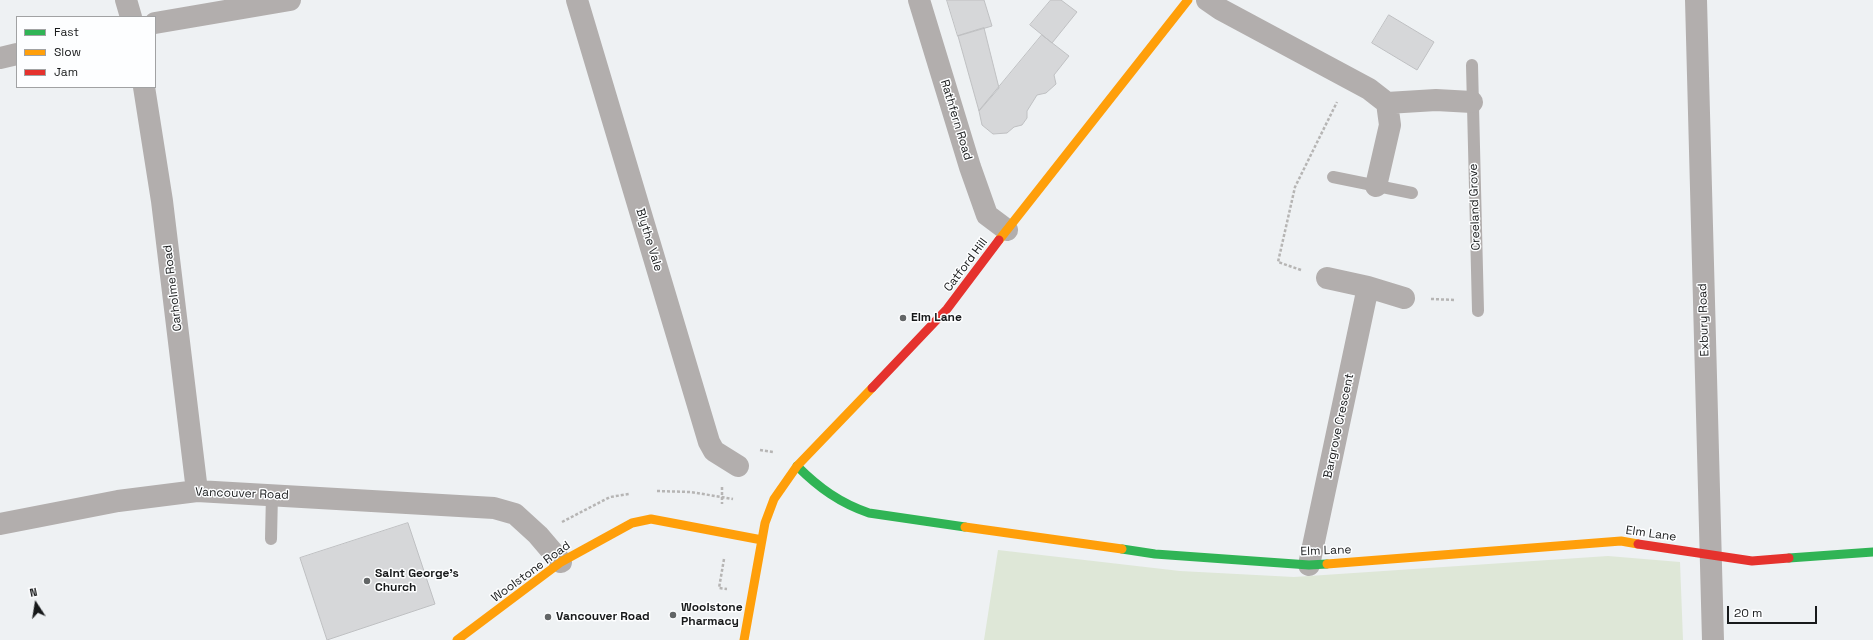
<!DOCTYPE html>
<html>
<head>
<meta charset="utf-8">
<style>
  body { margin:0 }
  #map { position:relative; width:1873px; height:640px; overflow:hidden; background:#eef1f3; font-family:"Space Grotesk",sans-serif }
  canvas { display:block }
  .legend { position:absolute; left:16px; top:16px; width:140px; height:72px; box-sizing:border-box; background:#fdfeff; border:1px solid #a1a2a3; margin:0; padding:5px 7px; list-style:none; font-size:12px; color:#17191a }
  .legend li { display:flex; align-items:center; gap:8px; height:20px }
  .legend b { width:20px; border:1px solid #a1a2a3 }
  .north { position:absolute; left:16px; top:584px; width:40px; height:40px; -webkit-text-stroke:3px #fdfeff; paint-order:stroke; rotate:348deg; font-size:11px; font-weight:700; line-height:16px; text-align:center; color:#17191a }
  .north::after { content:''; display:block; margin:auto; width:14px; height:18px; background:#17191a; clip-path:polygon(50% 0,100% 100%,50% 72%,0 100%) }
  .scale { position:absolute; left:1727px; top:606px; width:90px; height:18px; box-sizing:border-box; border:2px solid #17191a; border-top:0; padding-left:5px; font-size:12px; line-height:14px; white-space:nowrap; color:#17191a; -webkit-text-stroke:3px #fdfeff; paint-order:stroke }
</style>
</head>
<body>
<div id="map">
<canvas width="1873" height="640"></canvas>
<ul class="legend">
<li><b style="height:5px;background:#30b455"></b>Fast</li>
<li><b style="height:5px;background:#ff9f0a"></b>Slow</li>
<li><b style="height:5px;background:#e5322d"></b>Jam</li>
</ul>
<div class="north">N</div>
<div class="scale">20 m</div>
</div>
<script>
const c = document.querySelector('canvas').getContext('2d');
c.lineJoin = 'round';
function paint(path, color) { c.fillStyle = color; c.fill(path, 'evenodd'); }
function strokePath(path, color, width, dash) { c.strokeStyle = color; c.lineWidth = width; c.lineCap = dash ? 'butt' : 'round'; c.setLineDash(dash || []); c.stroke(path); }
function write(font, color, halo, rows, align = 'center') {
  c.font = font + ' "Space Grotesk",sans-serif'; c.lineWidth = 3; c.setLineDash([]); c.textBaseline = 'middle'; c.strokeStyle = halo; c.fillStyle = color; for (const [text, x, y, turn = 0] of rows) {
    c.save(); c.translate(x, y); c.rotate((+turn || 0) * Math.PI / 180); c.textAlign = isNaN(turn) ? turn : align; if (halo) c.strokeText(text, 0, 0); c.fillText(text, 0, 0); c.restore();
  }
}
const green = new Path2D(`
  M998,550L1180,571L1294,577L1608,556L1680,562L1683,640H984Z`);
const building = new Path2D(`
  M947,0H984L992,26L958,36Z
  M1051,0H1061L1077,12L1052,43L1030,25Z
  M1389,15L1434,42L1417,70L1372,43Z
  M984,28L999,88L979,111L958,36Z
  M1042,35L1069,56L1054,75L1056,84L1046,93L1037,95L1027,111V118L1022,125L1014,127L1007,133L993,134L982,125L979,111Z
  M408,523L435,604L327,640L300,558Z`);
const path = new Path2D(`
  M1301,270L1278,262L1295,187L1337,102
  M1431,299L1456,300
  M760,450L773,452
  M722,487V504
  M657,491L691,492L733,499
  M562,522L610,497L629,494
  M724,559L719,588L727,589`);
const lane = new Path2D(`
  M1472,65L1478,311
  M1333,177L1412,193
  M271,539L272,494`);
const street = new Path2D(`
  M126,0L131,17
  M577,0L709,442L714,451L738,466
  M919,0L970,167L987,215L1007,230
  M1207,0L1220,9L1369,89L1387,103L1390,125L1376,186
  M1696,0L1713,640
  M155,23L290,0
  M0,58L17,54
  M144,87L162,201L197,491
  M1387,103L1436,100L1472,102
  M1327,278L1368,287
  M0,524L118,501L197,491L494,508L515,514L538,535L561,562
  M1309,565L1368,287L1404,298`);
const fast = new Path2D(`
  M797,466C819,488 840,503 869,513L965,527
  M1122,549L1155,554L1309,565L1327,564
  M1789,558L1873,552`);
const slow = new Path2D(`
  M999,240L1188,0
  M965,527L1122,549
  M1327,564L1621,541L1638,544
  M457,640L561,562L632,523L651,519L762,540
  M744,640L765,523L774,499L797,466L872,388`);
const jam = new Path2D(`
  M872,388L947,309L999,240
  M1638,544L1752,561L1789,558`);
const markers = [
  [903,318,4,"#626566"],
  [367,581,4,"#626566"],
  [673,615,4,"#626566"],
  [548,617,4,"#626566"]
];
const streetNames = [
  ["Rathfern Road",956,120,73],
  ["Creeland Grove",1475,207,-92],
  ["Blythe Vale",649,240,73],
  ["Catford Hill",966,265,-53],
  ["Carholme Road",173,288,-97],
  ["Exbury Road",1704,320,-92],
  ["Bargrove Crescent",1339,426,-78],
  ["Vancouver Road",242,494,2],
  ["Elm Lane",1651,534,8],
  ["Elm Lane",1326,551,-2],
  ["Woolstone Road",531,572,-36]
];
const poiNames = [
  ["Elm Lane",911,318],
  ["Saint George's",375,574],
  ["Church",375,588],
  ["Woolstone",681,608],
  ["Pharmacy",681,622],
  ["Vancouver Road",556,617]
];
paint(green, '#dee7d7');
paint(building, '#d6d7d9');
strokePath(building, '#bfc0c2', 1);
strokePath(path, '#b6b5b4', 2.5, [3, 2]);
strokePath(lane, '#b2aead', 12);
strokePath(street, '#b2aead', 22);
strokePath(fast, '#30b455', 9);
strokePath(slow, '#ff9f0a', 9);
strokePath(jam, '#e5322d', 9);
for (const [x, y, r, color] of markers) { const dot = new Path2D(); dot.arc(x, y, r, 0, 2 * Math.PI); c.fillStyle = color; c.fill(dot); strokePath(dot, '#fdfeff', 1.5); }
write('12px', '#17191a', '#fdfeff', streetNames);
write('bold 12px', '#17191a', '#fdfeff', poiNames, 'left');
</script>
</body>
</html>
